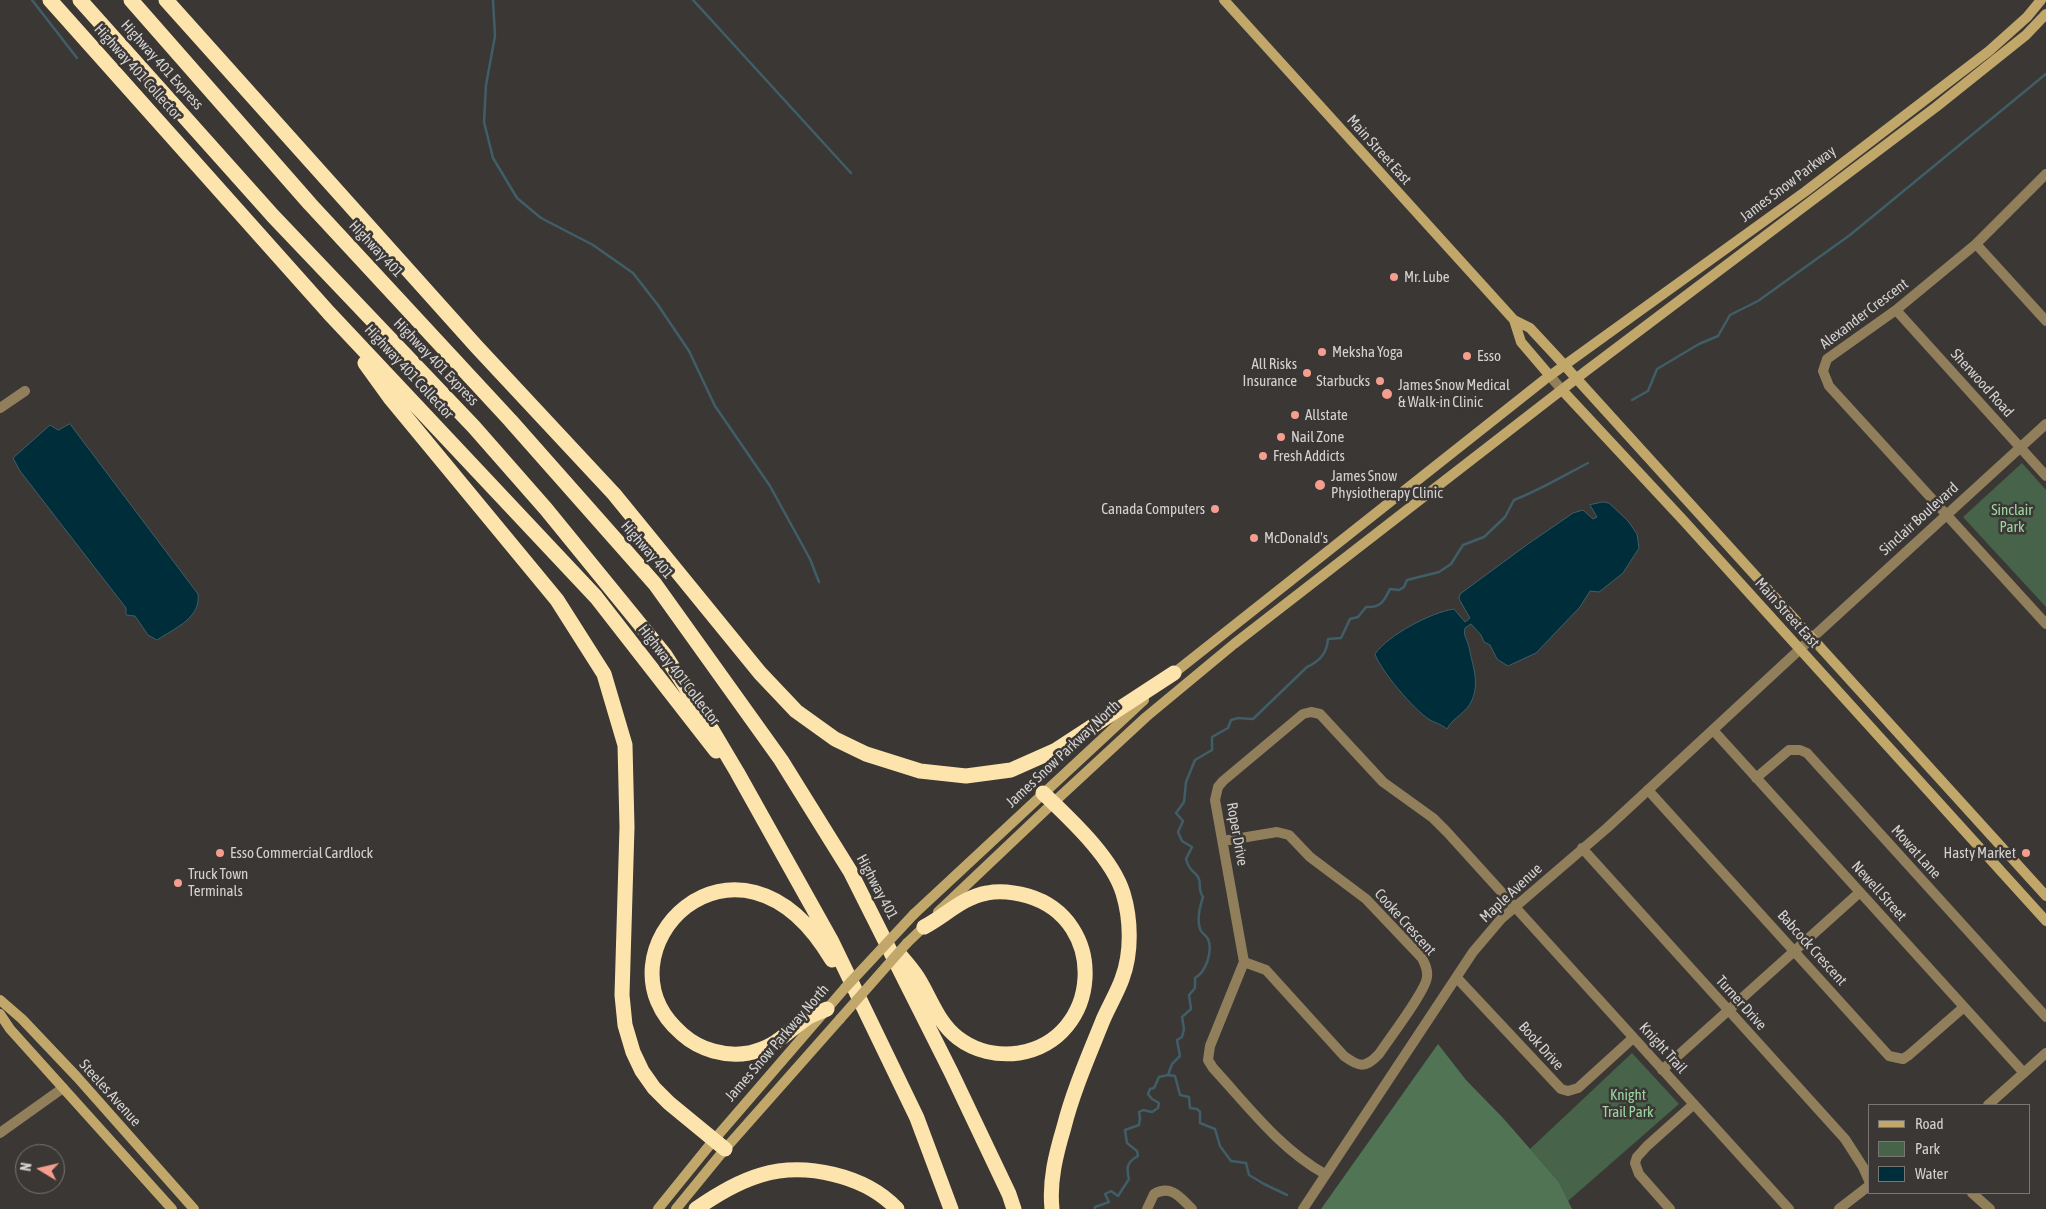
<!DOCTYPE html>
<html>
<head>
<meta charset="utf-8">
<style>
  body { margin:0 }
  #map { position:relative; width:2046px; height:1209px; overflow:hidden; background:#3a3735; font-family:"Asap Condensed",sans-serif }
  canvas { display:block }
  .legend { position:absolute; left:1868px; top:1104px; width:162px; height:90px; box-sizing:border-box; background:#3a3735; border:1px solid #787573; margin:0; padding:6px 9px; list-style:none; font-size:15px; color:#d4d2d1 }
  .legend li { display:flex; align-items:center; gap:10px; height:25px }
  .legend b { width:25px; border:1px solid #787573 }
  .north { position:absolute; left:15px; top:1144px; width:50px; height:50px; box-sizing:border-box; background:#3a3735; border:1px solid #787573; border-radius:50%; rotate:279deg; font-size:14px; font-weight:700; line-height:20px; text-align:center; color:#d4d2d1 }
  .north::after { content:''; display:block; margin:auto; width:18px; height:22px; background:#f59d8e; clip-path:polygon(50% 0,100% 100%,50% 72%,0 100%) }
</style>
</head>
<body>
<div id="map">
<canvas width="2046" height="1209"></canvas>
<ul class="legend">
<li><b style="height:6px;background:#c2a76a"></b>Road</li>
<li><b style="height:14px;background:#476349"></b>Park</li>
<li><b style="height:14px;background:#002d3a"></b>Water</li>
</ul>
<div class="north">N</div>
</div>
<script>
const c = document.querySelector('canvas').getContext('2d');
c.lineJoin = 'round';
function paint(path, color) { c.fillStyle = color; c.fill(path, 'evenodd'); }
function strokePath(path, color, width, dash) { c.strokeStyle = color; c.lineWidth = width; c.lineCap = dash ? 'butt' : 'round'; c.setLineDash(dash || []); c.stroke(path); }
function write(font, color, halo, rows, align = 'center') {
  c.font = font + ' "Asap Condensed",sans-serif'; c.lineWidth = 5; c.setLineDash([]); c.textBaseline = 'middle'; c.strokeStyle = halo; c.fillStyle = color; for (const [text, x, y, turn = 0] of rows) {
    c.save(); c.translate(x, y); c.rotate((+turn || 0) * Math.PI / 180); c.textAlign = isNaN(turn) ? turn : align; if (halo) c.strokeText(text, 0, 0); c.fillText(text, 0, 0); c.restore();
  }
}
const green = new Path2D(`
  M2022,463L2046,490V607L1963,517Z
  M1632,1053L1679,1104L1568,1201L1559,1182L1530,1149Z`);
const forest = new Path2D(`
  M1438,1044L1466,1080L1503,1118L1559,1182L1572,1209H1321Z`);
const water = new Path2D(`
  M70,424L198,594C201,618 175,628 157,640L148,635L135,616L126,615V608L20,471L13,458L50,425L58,430Z
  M1603,502L1609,503L1628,521L1637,534L1639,548L1623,573L1599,592L1590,591L1580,607L1536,653L1508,666L1497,659L1490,645L1484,642L1481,635L1471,624L1465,628C1463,636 1467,639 1469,647C1472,664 1480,682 1472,700C1467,713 1453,717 1447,729C1441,724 1436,723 1430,720C1415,711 1380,670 1375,654C1388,635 1432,612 1454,609L1465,622L1470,618L1459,599L1460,594L1528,544L1573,513L1583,510L1593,519L1597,517L1590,505Z`);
const stream = new Path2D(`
  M32,0L77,58
  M493,0L495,36L486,85L484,122L493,158L517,198L541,218L593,245L633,273L658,305L689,351L715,406L770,486L810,559L819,582
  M693,0L851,173
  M1632,400L1648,391L1657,369L1699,344L1718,336L1730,315L1758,301L1850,235L2046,74
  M1168,1075L1175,1076L1180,1095L1189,1097L1190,1108L1197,1109L1200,1112V1123L1215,1129L1220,1146L1231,1161L1246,1163L1249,1175L1264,1184L1287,1195
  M1095,1209V1207L1109,1202L1105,1194L1111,1191L1118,1196L1129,1179C1126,1167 1127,1162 1138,1156L1137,1151L1127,1143L1125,1130L1139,1125L1140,1118L1139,1112L1143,1110L1152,1112L1158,1108L1159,1103L1152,1099L1148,1094L1150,1089L1154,1088L1159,1077L1168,1075L1172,1064L1180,1056L1177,1040L1182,1037L1184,1029L1182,1017L1191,1009L1189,995L1195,988V978C1206,972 1213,951 1208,939C1206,935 1201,933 1200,929C1197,920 1200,906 1203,897C1197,888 1202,883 1198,877C1193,869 1190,873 1186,859L1192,847L1182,841L1178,832L1183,821L1176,813L1184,802L1186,782L1195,760L1212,750V737L1228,728L1231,720L1238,718L1253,719L1307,667C1320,661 1327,653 1328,639L1341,638L1350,619L1358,617L1366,607C1381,608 1384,601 1390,589L1399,590L1404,587L1407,580L1439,572L1451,564L1463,545L1484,537L1505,517L1514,500C1540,490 1563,476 1588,463`);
const minor = new Path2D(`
  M2046,174L1976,244L1896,310L1827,359L1823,371L1829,386L2046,624
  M1976,244L2046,321
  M1896,310L2046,476
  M0,408L25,391
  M1812,638L2046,424
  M1713,730L2024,1073
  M1756,778L1789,750H1800L1807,753L2046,1017
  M1648,790L1889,1056L1903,1059L1909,1055L1964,1007
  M1223,841L1277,832L1289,835L1310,857L1366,899L1422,958C1425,964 1428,970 1427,977C1426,991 1388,1040 1379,1054C1365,1069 1359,1067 1344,1056L1266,970L1244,962
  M1582,848L1845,1139L1863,1167L1870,1183
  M1457,978L1561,1089L1568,1091L1578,1088L1633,1038
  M1662,1070L1860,892
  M1988,1105L2046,1053
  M0,1133L63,1088
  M1325,1174C1280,1149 1248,1106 1213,1068L1208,1060L1210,1046L1244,962L1215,800L1218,787L1223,781L1303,714L1311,712L1320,714L1383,782L1433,818L1447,832L1789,1209
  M1147,1209L1154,1194C1171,1184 1181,1198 1192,1209
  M1670,1209L1639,1174L1635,1163L1637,1157L1647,1146L1694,1104`);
const tertiary = new Path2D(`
  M1550,376L1562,390
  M1972,1193L1990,1209
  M1303,1209L1473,952L1501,919L1607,828L1812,638
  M1839,1209L1870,1185`);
const secondary = new Path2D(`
  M1224,0L1514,320L1530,328L1556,356L2046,896
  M1514,320L1521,342L1550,376
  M1562,390L1683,520L2046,921
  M1169,677L1544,380L1806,191L1989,51L2027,17L2041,0
  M938,912L1053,803L1146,717L1234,644L1586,371L1936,107L2026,35L2046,14
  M914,914L1144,700
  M907,943L928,923
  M0,1000L22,1019L77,1077L194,1209
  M0,1014L10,1029L172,1209
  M658,1209L713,1141L845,988
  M676,1209L725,1149L840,1019`);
const motorway = new Path2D(`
  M50,0L329,313L596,597L716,751
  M80,0L273,216L474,427L546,509L665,655L702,713L737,772L832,942L917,1118L951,1209
  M131,0L310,204L510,420L655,584L781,760L850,871L951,1072L1009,1194L1014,1209
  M166,0L476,346L614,494L760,673L796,711L835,739L866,754L920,771L966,776L1011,770L1056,750L1174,673
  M365,363L391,399L557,600L604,674L625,745L627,827L622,995L625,1025L633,1052L642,1071L654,1088L669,1103L725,1149
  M1043,793C1069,818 1112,857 1123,893C1131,919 1132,953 1122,979C1117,993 1109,1006 1103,1020C1089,1055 1073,1091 1064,1127C1056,1154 1049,1181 1052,1209
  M899,954C906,962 913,970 918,978C931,999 938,1023 958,1038C975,1051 997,1056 1019,1053C1102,1039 1109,920 1028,896C1014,892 1001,890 987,893C963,897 945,916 924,927
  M827,1009C821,1012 812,1014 807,1018C785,1033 777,1047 749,1053C725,1057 700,1050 682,1034C588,954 737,799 832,960
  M696,1209C716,1195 737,1182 761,1175C805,1162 865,1175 897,1209`);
const secondaryBridge = new Path2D(`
  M845,988L914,914
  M840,1019L907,943`);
const markers = [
  [1394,277,5,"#f59d8e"],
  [1322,352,5,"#f59d8e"],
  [1467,356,5,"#f59d8e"],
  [1307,373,5,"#f59d8e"],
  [1380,381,5,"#f59d8e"],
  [1387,394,6,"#f59d8e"],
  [1295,415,5,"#f59d8e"],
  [1281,437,5,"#f59d8e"],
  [1263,456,5,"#f59d8e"],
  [1320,485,6,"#f59d8e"],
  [1215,509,5,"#f59d8e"],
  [1254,538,5,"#f59d8e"],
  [220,853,5,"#f59d8e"],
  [2026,853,5,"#f59d8e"],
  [178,883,5,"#f59d8e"]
];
const streetNames = [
  ["Highway 401 Express",162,65,48],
  ["Highway 401 Collector",138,72,48],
  ["Main Street East",1379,150,48],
  ["James Snow Parkway",1788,184,-37],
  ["Highway 401",376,249,47],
  ["Alexander Crescent",1864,314,-37],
  ["Highway 401 Express",436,362,46],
  ["Highway 401 Collector",409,372,47],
  ["Sherwood Road",1982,383,48],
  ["Sinclair Boulevard",1919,519,-42],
  ["Highway 401",647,550,49],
  ["Main Street East",1787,613,48],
  ["Highway 401 Collector",679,675,52],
  ["James Snow Parkway North",1063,754,-43],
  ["Roper Drive",1237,834,80],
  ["Mowat Lane",1916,852,48],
  ["Highway 401",877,887,62],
  ["Newell Street",1879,891,48],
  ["Maple Avenue",1511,893,-43],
  ["Cooke Crescent",1405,922,48],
  ["Babcock Crescent",1812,948,48],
  ["Turner Drive",1741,1003,48],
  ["James Snow Parkway North",777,1043,-49],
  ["Book Drive",1541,1046,48],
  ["Knight Trail",1663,1048,48],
  ["Steeles Avenue",110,1093,48]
];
const poiNames = [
  ["Mr. Lube",1404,277],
  ["Meksha Yoga",1332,352],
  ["Esso",1477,356],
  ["All Risks",1297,364,"right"],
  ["Insurance",1297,381,"right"],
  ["Starbucks",1370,381,"right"],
  ["James Snow Medical",1398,385],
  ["& Walk-in Clinic",1398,402],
  ["Allstate",1305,415],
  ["Nail Zone",1291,437],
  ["Fresh Addicts",1273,456],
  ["James Snow",1331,476],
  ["Physiotherapy Clinic",1331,493],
  ["Canada Computers",1205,509,"right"],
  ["McDonald's",1264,538],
  ["Esso Commercial Cardlock",230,853],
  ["Hasty Market",2016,853,"right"],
  ["Truck Town",188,874],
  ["Terminals",188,891]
];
const parkNames = [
  ["Sinclair",2012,510],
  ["Park",2012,527],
  ["Knight",1628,1095],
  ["Trail Park",1628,1112]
];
paint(green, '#476349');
paint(forest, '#517554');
paint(water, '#002d3a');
strokePath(water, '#405e67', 1);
strokePath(stream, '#405e67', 2.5);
strokePath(minor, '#907f5a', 10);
strokePath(tertiary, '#907f5a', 10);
strokePath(secondary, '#c2a76a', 10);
strokePath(motorway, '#fde4ad', 15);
strokePath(secondaryBridge, '#c2a76a', 10);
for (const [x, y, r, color] of markers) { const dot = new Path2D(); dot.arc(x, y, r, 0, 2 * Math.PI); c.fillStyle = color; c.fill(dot); strokePath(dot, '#3a3735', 2); }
write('15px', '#d4d2d1', '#3a3735', streetNames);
write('15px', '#d4d2d1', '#3a3735', poiNames, 'left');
write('15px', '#9cd6a0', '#3a3735', parkNames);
</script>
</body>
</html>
